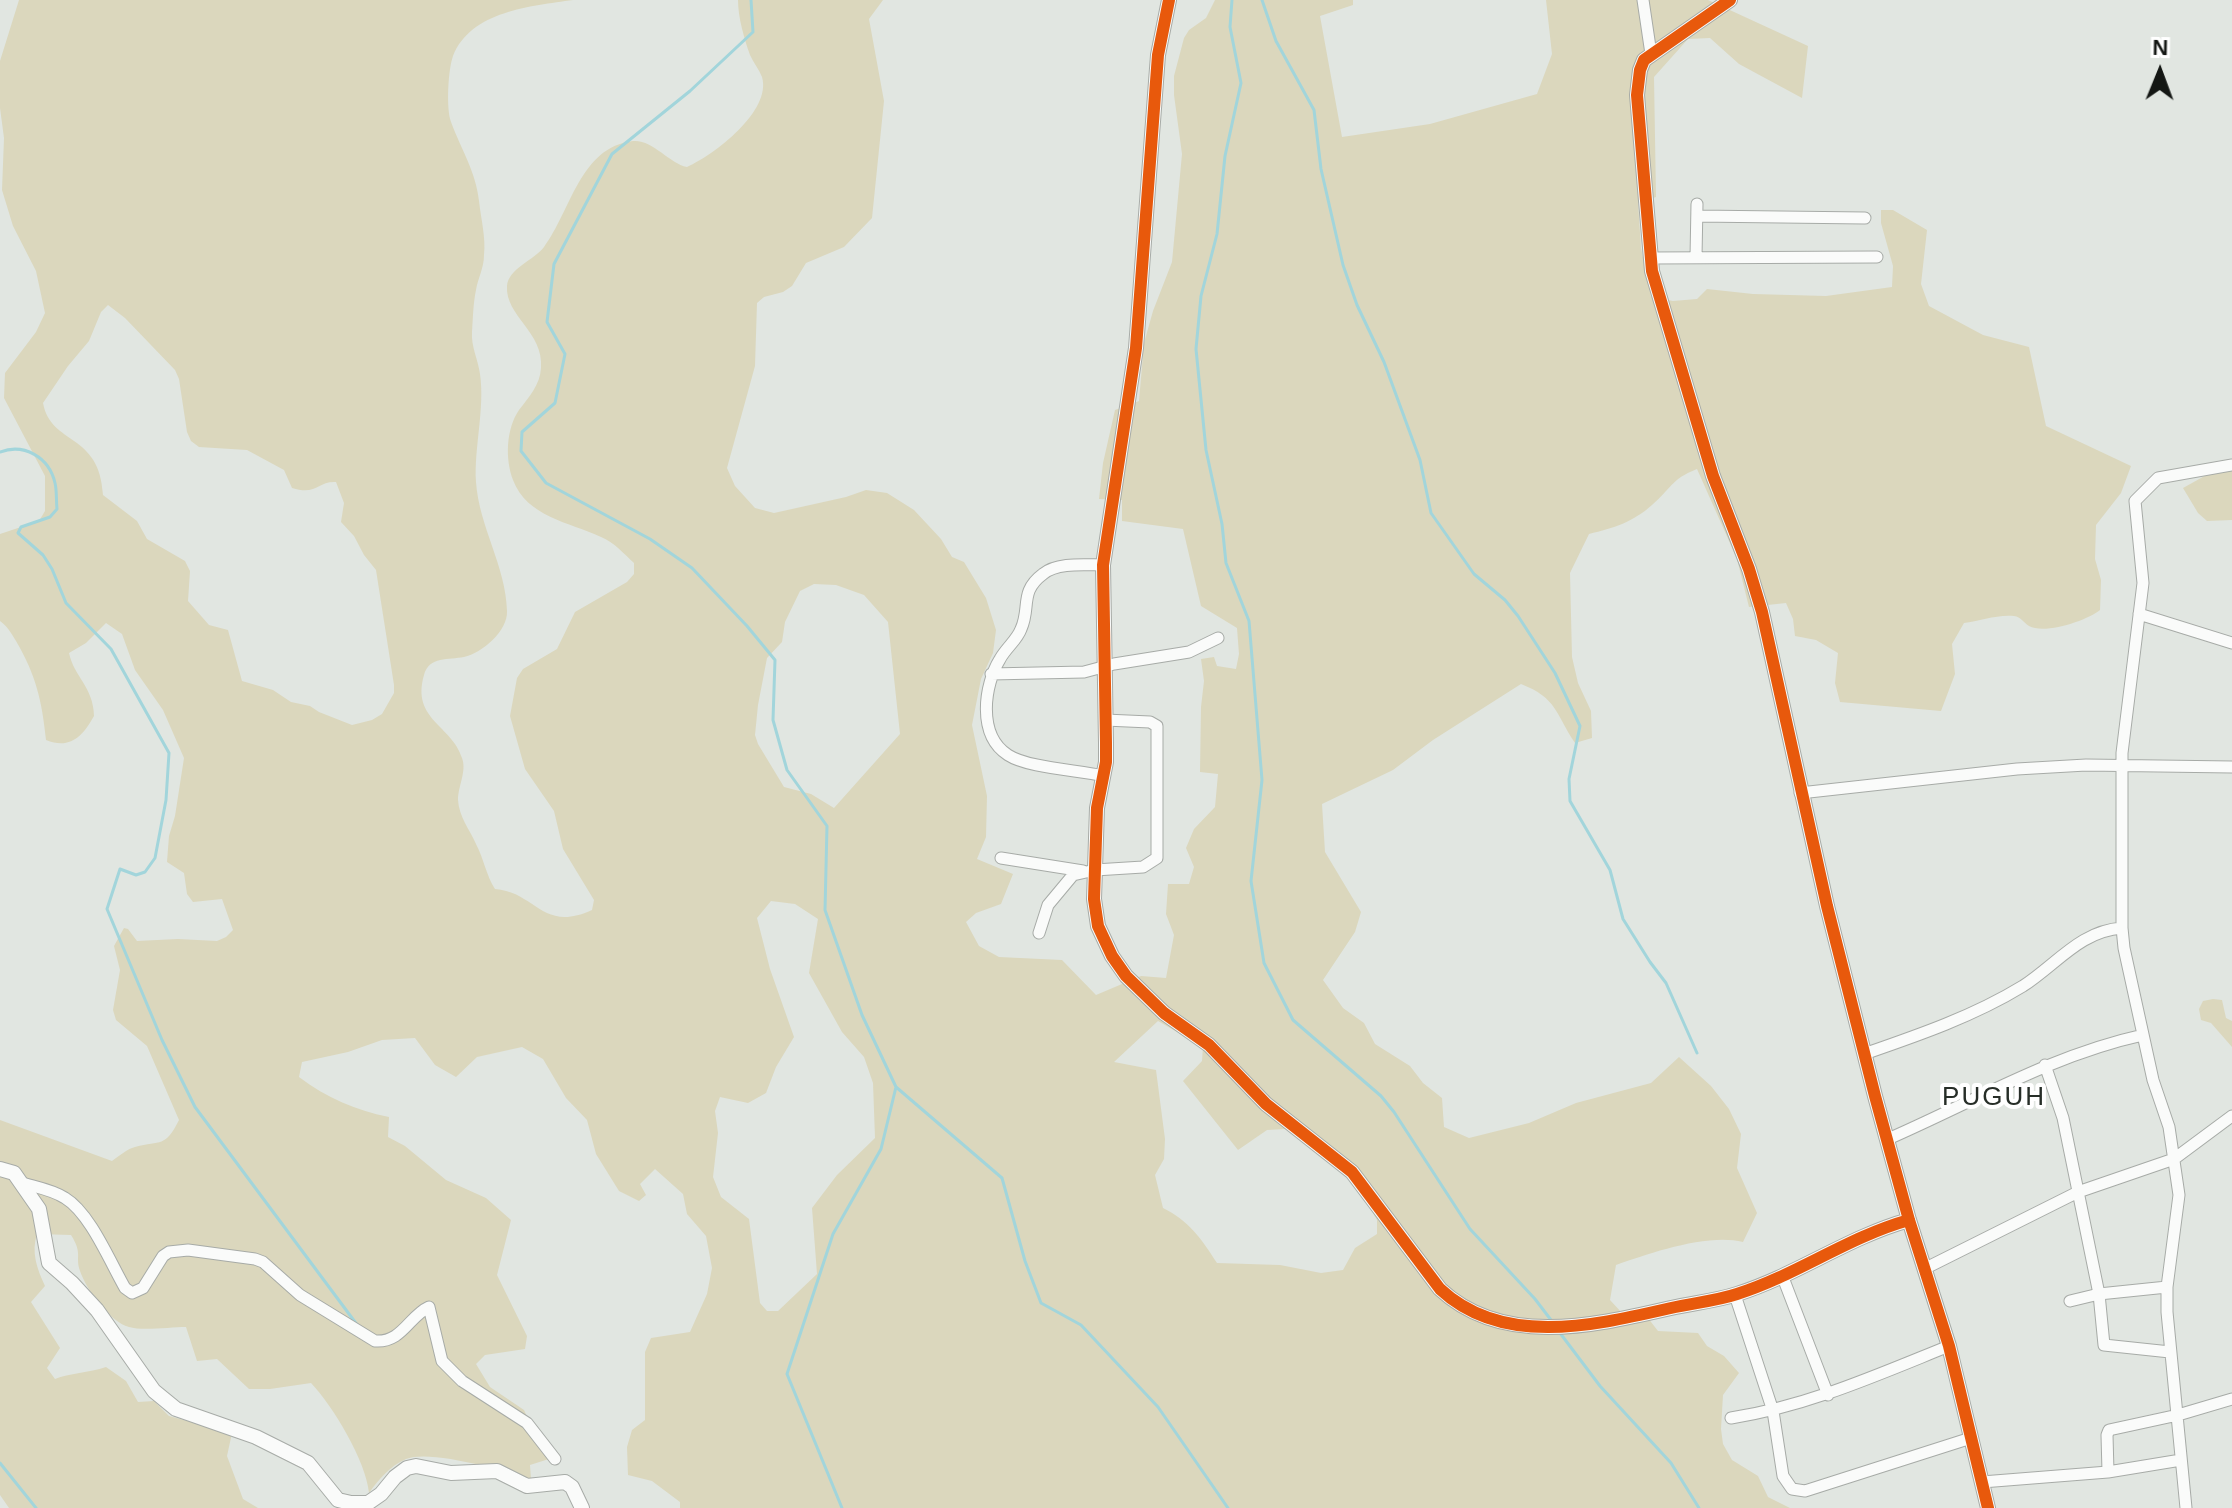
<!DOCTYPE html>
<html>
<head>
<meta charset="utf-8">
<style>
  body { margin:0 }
  #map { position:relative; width:2232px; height:1508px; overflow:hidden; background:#e1e6e1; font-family:Helvetica,sans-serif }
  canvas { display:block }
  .north { position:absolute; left:2120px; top:32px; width:80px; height:80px; -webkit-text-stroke:6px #fff; paint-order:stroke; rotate:1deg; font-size:22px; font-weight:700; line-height:32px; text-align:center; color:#141714 }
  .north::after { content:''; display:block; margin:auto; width:28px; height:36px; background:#141714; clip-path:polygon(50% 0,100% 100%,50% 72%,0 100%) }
</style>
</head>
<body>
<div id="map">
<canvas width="2232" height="1508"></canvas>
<div class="north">N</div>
</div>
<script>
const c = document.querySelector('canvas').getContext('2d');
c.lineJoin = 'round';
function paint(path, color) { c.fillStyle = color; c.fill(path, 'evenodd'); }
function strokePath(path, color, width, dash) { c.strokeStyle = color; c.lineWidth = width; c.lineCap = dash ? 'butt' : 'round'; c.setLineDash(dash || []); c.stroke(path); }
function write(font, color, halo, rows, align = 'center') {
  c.font = font + ' Helvetica,sans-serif'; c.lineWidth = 8; c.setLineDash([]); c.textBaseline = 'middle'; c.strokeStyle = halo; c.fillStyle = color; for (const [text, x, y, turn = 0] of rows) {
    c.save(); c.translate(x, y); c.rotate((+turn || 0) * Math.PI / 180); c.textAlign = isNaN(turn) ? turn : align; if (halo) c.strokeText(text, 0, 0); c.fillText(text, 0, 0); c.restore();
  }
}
const green = new Path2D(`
  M19,0H573C531,6 471,11 453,56C448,70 446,108 451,122C461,149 476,172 479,201C481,219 486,238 484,255C484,268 478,278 476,290C473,304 473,319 472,332C471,347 478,359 480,374C485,409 474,447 476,482C479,527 506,566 507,611C508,631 482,653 464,657C449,660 429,656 424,675C411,720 452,725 462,758C467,771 458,786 458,800C459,817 470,830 476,844C484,859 486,875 495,889C536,892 542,933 592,910L594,900L563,849L554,811L525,769L510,716L517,678L523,669L557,649L575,612L627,582L634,574V563C624,554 614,542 601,537C569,522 527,517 513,480C505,459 506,429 519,410C529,397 540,385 541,368C544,332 505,316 507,286C508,269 534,260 544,247C571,211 580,147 633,141C652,139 669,163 687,167C714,155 772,111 762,77C759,69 753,62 750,55C744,38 738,17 738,0H883L869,19L884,101L872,218L844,247L806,263L792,286L783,292L764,297L757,303L755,366L727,468L735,486L755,508L774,513L846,497L866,490L887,493L914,510L941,539L952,557L964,562L986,598L996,630L993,653L981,679L972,725L987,796L986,837L977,859L1013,874L1001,904L976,913L966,922L979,946L999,957L1062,960L1096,995L1141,976L1166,978L1174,935L1166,914L1168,884H1189L1194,867L1186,848L1194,829L1215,807L1218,774L1200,772L1201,707L1204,681L1201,659L1214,657L1217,666L1236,669L1239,654L1237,628L1201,606L1183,529L1122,521V500L1099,499L1103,463L1115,410L1139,401L1144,343L1153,311L1172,262L1182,154L1174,95V76L1184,38L1189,30L1206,18L1215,0H1353V5L1320,16L1342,137L1430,124L1537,94L1552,54L1546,0H1708L1808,46L1802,98L1739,64L1710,38L1688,39L1654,77L1656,197L1638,203L1641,248L1651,297L1673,301L1697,299L1707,289L1753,294L1826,296L1892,287L1893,266L1881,223V210H1893L1927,230L1921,284L1929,306L1983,335L2029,347L2046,426L2131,466L2121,493L2096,525L2095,559L2101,580L2100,610C2088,620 2045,635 2029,626C2024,623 2021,617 2014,616C1999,614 1979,621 1964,623L1952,644L1955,674L1941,711L1840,702L1835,683L1838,653L1816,640L1795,636L1793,619L1786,603L1749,607L1737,559L1697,469C1671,479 1671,489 1652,505C1633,522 1614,528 1589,534L1570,573L1572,657L1578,683L1591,711L1592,738L1575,743C1555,713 1557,698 1521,684L1433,740L1393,770L1322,804L1325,852L1361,912L1355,932L1323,980L1343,1008L1364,1023L1375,1044L1410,1066L1423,1083L1442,1098L1444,1127L1469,1138L1529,1123L1576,1103L1651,1083L1679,1057L1711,1086L1729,1109L1741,1134L1737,1168L1757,1213L1743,1242C1708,1233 1650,1253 1616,1265L1610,1300L1623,1314L1641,1309L1658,1331L1698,1333L1707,1346L1724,1356L1739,1373L1723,1395L1721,1429L1723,1444L1732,1460L1758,1476L1768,1497L1790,1508H680V1502L652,1481L628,1475L627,1447L632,1430L645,1420V1352L651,1338L690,1332L707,1294L712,1268L706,1236L687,1214L683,1194L655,1169L640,1184L646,1195L639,1201L619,1191L596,1154L587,1120L566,1098L543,1059L522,1047L477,1057L456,1077L435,1065L415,1038L382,1040L348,1052L302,1062L299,1077C327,1098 355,1110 389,1117L388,1137L405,1146L446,1180L486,1198L511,1220L497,1275L527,1336L525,1349L485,1355L476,1364L490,1387L524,1410L538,1440L552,1458L530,1465L531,1479C505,1471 430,1449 406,1459C390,1466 379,1479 369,1493C366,1461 333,1406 311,1383L270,1389H249L217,1359L197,1361L186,1327C171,1327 142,1331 129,1327C110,1322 86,1289 80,1271C75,1256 83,1254 71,1235L37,1234C31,1252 37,1269 45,1286L31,1302L60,1348L47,1368L55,1379C69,1373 89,1373 106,1367L126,1381L138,1402L154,1401L169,1416L232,1433L227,1456L243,1499L258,1508H9L0,1495V1120L112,1161C119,1156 127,1149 135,1147C161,1140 165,1148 179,1120L147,1046L116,1020L113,1010L120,970L114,946L124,928L128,929L137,941L178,939L217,941L226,937L233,930L222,899L193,902L187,894L184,873L167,862L169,836L175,816L184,758L163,710L135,670L122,634L106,623L86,643L69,653C74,677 93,686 94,716C83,736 70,750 46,740C42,701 36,675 16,641C11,633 8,627 0,621V534L39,521L45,511V476L4,398L5,373L36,332L45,313L36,271L13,226L2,190L4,138L0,108V61ZM108,305L125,318L175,370L179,379L187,432L191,441L199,447L247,450L284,470L292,488C317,496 317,481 336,482L344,503L341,522L354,536L364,555L376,570L394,685V693L382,714L372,720L352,725L319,712L310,706L291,702L273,690L242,681L228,630L209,625L188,601L190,571L185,561L147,539L137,521L103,495C100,432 51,446 43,403L68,366L89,341L101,312ZM814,584L836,585L864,595L888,622L900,734L834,808L811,794L784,787L758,744L755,735L758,705L767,658L782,642L785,622L800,591ZM771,901L795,904L818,919L809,973L842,1032L864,1057L873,1083L875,1138L837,1175L812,1208L817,1274L778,1311H767L760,1303L749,1219L721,1197L713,1177L718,1133L715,1111L720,1097L748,1103L766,1093L776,1067L794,1037L770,969L757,918ZM1158,1021L1203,1047L1202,1061L1183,1081L1238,1150L1267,1130L1285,1129L1353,1178L1377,1220V1234L1355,1248L1343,1270L1321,1273L1280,1265L1217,1263C1201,1238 1189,1221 1163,1208L1155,1175L1164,1159L1165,1139L1156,1070L1114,1062Z
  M2232,471V520L2207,521L2198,513L2183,488L2210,473Z
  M2213,999L2222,1000L2226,1018L2232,1021V1047L2211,1023L2201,1020L2199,1009L2203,1001Z`);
const stream = new Path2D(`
  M751,0L753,32L690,91L612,154L554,264L547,322L565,354L555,403L522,432L521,451L546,483L650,539L692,568L747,626L775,660L773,720L787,770L827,826L825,910L862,1015L896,1087L881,1149L833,1234L787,1374L842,1508
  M1232,0L1230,27L1241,83L1225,156L1217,234L1201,296L1196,349L1206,450L1222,524L1226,563L1249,621L1262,780L1251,881L1264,963L1293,1020L1381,1096L1394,1112L1470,1229L1535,1299L1551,1320
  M1262,0L1276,41L1314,110L1321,169L1343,265L1357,305L1384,362L1420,460L1431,513L1474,574L1505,600L1518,616L1555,673L1580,726L1569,779L1570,801L1610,870L1623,919L1650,962L1666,983L1697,1053
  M0,452C24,443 49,457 55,483C57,491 56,500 57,509L50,517L21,527L18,533L43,555L52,569L66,603L111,649L169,753L166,800L155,858L145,872L136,875L120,869L107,909L162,1040L195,1107L358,1326
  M896,1087L1002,1178L1025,1261L1041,1303L1081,1325L1158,1407L1228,1508
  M1560,1333L1600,1386L1671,1463L1699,1508
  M0,1463L36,1508`);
const minor = new Path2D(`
  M1643,0L1651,54
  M1697,216L1865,218
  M1696,257L1697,204
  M1650,258L1877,257
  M1103,565C1085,565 1057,562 1043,574C1019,592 1031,607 1021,629C1017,640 1006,648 1000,659C984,685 977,735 1008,755C1028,768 1078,770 1104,776
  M2139,614L2232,643
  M991,674L1084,672L1114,664L1189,652L1218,638
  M1800,793L2017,769L2086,765L2232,767
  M1001,858L1083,871
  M1039,933L1048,905L1073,875L1095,870L1143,867L1157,858V726L1150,722L1105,720
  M1864,1054C1919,1035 1974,1016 2023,986C2057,964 2080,931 2122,928
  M2045,1065L2063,1118L2099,1294L2104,1345L2170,1352
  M1888,1139C1973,1102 2052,1055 2143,1035
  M22,1183C36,1187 53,1190 65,1198C90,1213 110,1262 125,1288L132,1293L143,1288L163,1256L169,1252L188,1250L255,1259L263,1262L300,1295L375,1341C402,1343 409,1316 429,1307L442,1361L462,1381L527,1423L555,1459
  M1926,1268L2078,1192L2174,1159L2232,1116
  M1782,1275L1828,1395
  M1735,1295L1773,1411L1783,1476L1792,1489L1805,1491L1971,1438
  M2070,1301L2099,1294L2167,1287
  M1731,1418C1808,1406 1877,1375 1949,1346
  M2108,1472L2107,1435L2109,1430L2178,1415L2232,1399
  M1982,1482L2108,1472L2181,1460
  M2186,1508L2167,1312V1287L2179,1195L2169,1127L2153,1080L2124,948L2122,928V753L2143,583L2135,501L2158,478L2232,465`);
const tertiary = new Path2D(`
  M1169,0L1158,55L1136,348L1103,565L1106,743V762L1097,808L1094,899L1098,926L1112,956L1126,976L1164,1013L1209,1045L1266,1104L1352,1172L1440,1289C1503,1348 1596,1325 1671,1308C1692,1303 1716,1301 1737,1294C1797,1275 1848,1237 1909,1220
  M1730,0L1644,60L1640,70L1637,95L1652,271L1713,476L1749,569L1762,612L1827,906L1875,1096L1909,1220L1949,1346L1988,1508
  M0,1169L14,1173L39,1209L49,1263L72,1283L97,1310L154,1391L176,1409L256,1437L308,1463L338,1500L351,1503H368L381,1494L395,1477L407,1468L416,1466L451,1473L497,1471L527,1486L565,1482L572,1487L582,1508`);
const cycleway = new Path2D(`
  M1169,0L1158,55L1136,348L1103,565L1106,743V762L1097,808L1094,899L1098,926L1112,956L1126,976L1164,1013L1209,1045L1266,1104L1352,1172L1440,1289C1503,1348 1596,1325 1671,1308C1692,1303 1716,1301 1737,1294C1797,1275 1848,1237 1909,1220
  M1730,0L1644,60L1640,70L1637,95L1652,271L1713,476L1749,569L1762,612L1827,906L1875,1096L1909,1220L1949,1346L1988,1508`);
const quarterNames = [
  ["PUGUH",1994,1098]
];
paint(green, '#dbd7bd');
strokePath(stream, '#a2d5db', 3);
strokePath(minor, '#a7aba7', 13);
strokePath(tertiary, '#a7aba7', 16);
strokePath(minor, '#fafbfa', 11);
strokePath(tertiary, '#fafbfa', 14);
strokePath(cycleway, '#e8590c', 12);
c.letterSpacing = '2px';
write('26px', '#272e28', '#fff', quarterNames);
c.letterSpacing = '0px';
</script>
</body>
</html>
